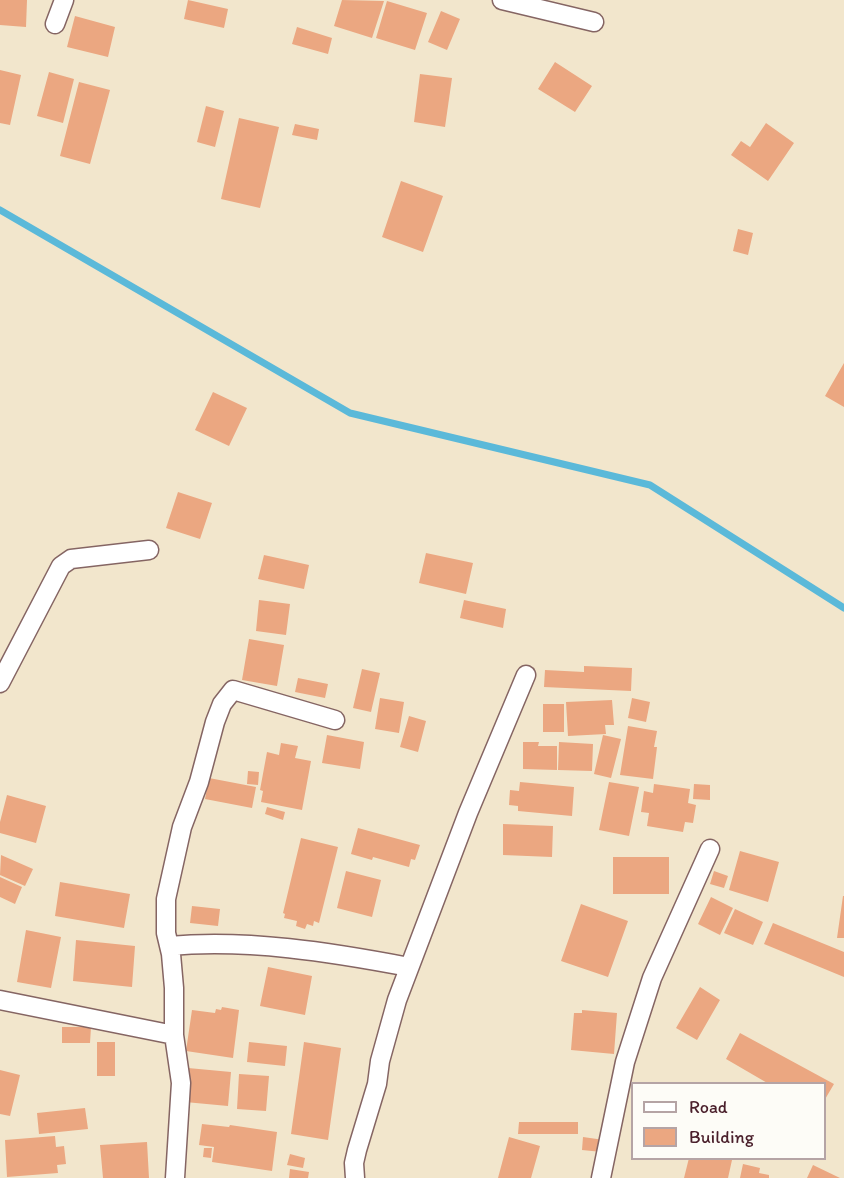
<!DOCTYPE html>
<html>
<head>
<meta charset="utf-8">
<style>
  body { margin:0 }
  #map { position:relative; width:844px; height:1178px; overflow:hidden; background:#f2e6cc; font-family:Itim,sans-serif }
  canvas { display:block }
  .legend { position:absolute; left:631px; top:1082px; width:195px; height:78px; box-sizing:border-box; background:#fdfcf7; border:2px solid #b5a4a5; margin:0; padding:8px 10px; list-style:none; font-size:18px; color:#4a1f2b }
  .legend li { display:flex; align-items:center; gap:12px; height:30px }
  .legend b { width:30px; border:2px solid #b5a4a5 }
</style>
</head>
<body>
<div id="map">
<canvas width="844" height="1178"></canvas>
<ul class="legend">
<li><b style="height:8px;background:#fff"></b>Road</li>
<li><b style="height:16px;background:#eba781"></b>Building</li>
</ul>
</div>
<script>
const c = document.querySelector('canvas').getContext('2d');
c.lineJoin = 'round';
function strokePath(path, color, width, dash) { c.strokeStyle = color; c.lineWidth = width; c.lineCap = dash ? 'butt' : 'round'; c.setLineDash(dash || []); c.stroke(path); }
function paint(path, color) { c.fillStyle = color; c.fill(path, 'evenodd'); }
const stream = new Path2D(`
  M0,210L350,413L650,485L844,608`);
const building = new Path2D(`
  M0,0H27L26,27L0,25Z
  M188,0L228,9L224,28L184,19Z
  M342,0L384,1L372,38L334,26Z
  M387,1L427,13L415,50L376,38Z
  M441,11L460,19L447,50L428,42Z
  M75,16L115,27L108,57L67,47Z
  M297,27L332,38L328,54L292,44Z
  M555,62L592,86L575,112L538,89Z
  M0,70L21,75L10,125L0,123Z
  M49,72L74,79L63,123L37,116Z
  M420,74L452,78L445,127L414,122Z
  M79,82L110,90L90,164L60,156Z
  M206,106L224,111L215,147L197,142Z
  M239,118L279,127L260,208L221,199Z
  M766,123L794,143L768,181L731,155L741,141L750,147Z
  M295,124L319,129L317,140L292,135Z
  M401,181L443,196L423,252L382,237Z
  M738,229L753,233L748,255L733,251Z
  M844,363V407L825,396Z
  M213,392L247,408L229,446L195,430Z
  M178,492L212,503L200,539L166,528Z
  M426,553L473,563L466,594L419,583Z
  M264,555L309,565L304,589L258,579Z
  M259,600L290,604L286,635L256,631Z
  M464,600L506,609L503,628L460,618Z
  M249,639L284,645L277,686L242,680Z
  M584,666L632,668L631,691L544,687L545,670L584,672Z
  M362,669L380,673L371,712L353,708Z
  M298,678L328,684L325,698L295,692Z
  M380,698L404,702L399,733L375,729Z
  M632,698L650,702L646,722L628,718Z
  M612,700L614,725H605L606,734L568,736L566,702Z
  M543,704H564V732H543Z
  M409,716L426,721L418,752L400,747Z
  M628,726L657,731L654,747H657L653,779L620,775Z
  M327,735L364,742L360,769L322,763Z
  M603,735L621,739L611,778L594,774Z
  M523,742H539L538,746H557V770L523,769Z
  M559,742L593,744L592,771L558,770Z
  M281,743L298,746L295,758L311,761L302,810L261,802L263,791L260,790L267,752L279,755Z
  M248,771L259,772L258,785L247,784Z
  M209,778L256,787L252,808L205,799Z
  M520,782L574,787L572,816L518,811V806L509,805L510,790L519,791Z
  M609,782L639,787L629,836L599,830Z
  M654,784L690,789L688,803L696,805L693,823L685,822L683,832L647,826L649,813L641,812L644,791L653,793Z
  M694,784L710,785V800L693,799Z
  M7,795L46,806L36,843L0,833V822Z
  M267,807L285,812L283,820L265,814Z
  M503,824L553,826L552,857L503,855Z
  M358,828L420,845L415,860L411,859L409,867L373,857L372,860L351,854Z
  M301,838L338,847L319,923L314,921L313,926L307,924L305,929L296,926L297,921L284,918L285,914L283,913Z
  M740,851L779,862L768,902L729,890Z
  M1,855L33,869L25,886L0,875Z
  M613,857H669V894H613Z
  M346,871L381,880L372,917L337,908Z
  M714,871L728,876L724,888L710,884Z
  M0,877L22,887L15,904L0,897Z
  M60,882L130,894L124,928L55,916Z
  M843,896H844V938H837Z
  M711,897L733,908L720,935L698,924Z
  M581,904L628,921L608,977L561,961Z
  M192,906L220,909L218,926L190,923Z
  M735,909L763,922L753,945L724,933Z
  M773,923L844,952V977L764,944Z
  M26,930L61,937L51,988L17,982Z
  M76,940L135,946L132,987L73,981Z
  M268,967L312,976L305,1015L260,1006Z
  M700,987L720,1000L697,1040L676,1028Z
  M222,1007L239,1010L233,1058L186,1051L192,1010L215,1013L216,1009L221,1010Z
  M582,1010L617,1013L614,1054L571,1050L574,1013H582Z
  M62,1027H91L90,1043H62Z
  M740,1033L834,1084L824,1101V1084H769L726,1059Z
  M97,1042H115V1076H97Z
  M249,1042L287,1046L285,1066L247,1062Z
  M304,1042L341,1048L328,1140L291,1134Z
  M188,1068L231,1072L228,1106L185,1102Z
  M0,1070L20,1075L10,1116L0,1114Z
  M239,1074L269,1076L266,1111L237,1109Z
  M85,1108L88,1129L39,1134L37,1113Z
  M519,1122H578V1134H518Z
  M202,1124L229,1127L230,1125L277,1132L272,1171L212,1162L214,1147L199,1145Z
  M55,1136L56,1147L64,1146L66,1164L57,1165L58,1173L7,1177L5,1140Z
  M509,1137L540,1146L531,1178H498Z
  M583,1137L604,1140L602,1152L582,1150Z
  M147,1142L149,1178H103L100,1145Z
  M204,1148H212L211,1158L203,1157Z
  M290,1154L305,1158L303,1168L287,1165Z
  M689,1158L732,1160L728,1178H684Z
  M743,1164L760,1168L759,1173L769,1175V1178H740Z
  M813,1165L840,1178H807Z
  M290,1169L309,1172L308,1178H289Z`);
const street = new Path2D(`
  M502,0L594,22
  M55,24L64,0
  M0,683L61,566L71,559L149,550
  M169,946C248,939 330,952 409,967
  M0,1000L174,1035
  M175,1178L181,1083L174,1035V988L171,954L166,933V899L182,827L199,782L215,722L222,704L233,690L335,720
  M355,1178L354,1163L357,1150L377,1084L380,1061L397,1000L468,813L526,675
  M601,1178L625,1062L652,978L710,849`);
strokePath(stream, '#5bb9d9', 7);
paint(building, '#eba781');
strokePath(street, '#856563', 21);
strokePath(street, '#fff', 18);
</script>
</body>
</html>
